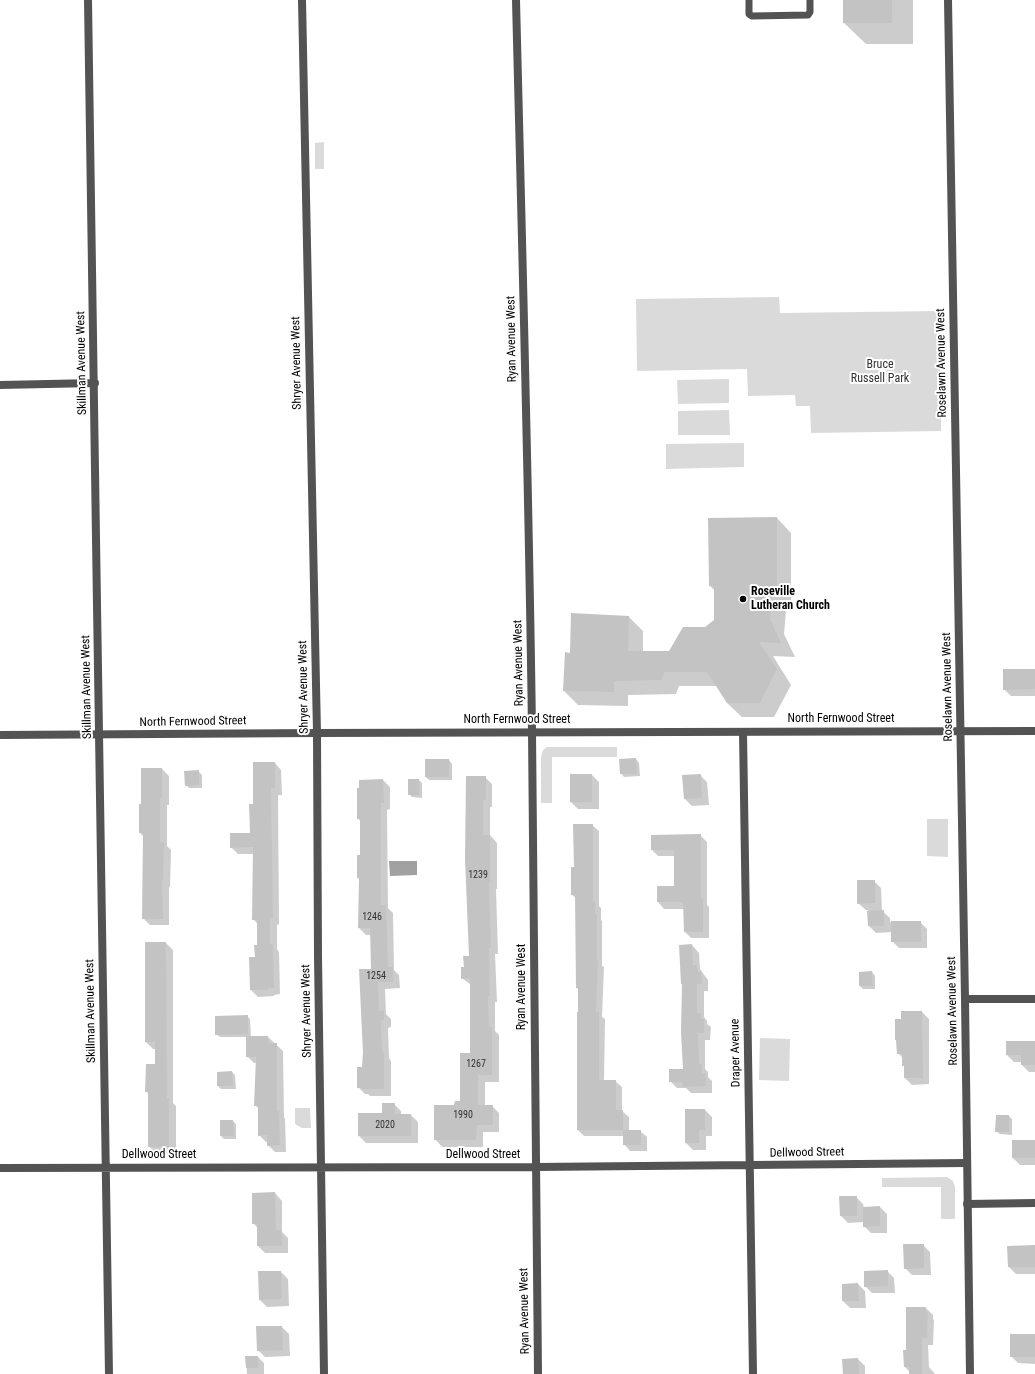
<!DOCTYPE html>
<html>
<head>
<meta charset="utf-8">
<style>
  body { margin:0 }
  canvas { display:block; background:#fff }
</style>
</head>
<body>
<canvas width="1035" height="1374"></canvas>
<script>
const c = document.querySelector('canvas').getContext('2d');
c.lineJoin = 'round';
function paint(path, color) { c.fillStyle = color; c.fill(path, 'evenodd'); }
function strokePath(path, color, width, dash) { c.strokeStyle = color; c.lineWidth = width; c.lineCap = dash ? 'butt' : 'round'; c.setLineDash(dash || []); c.stroke(path); }
function write(font, color, halo, rows, align = 'center') {
  c.font = font + ' "Roboto Condensed",sans-serif'; c.lineWidth = 4; c.setLineDash([]); c.textBaseline = 'middle'; c.strokeStyle = halo; c.fillStyle = color; for (const [text, x, y, turn = 0] of rows) {
    c.save(); c.translate(x, y); c.rotate((+turn || 0) * Math.PI / 180); c.textAlign = isNaN(turn) ? turn : align; if (halo) c.strokeText(text, 0, 0); c.fillText(text, 0, 0); c.restore();
  }
}
const green = new Path2D(`
  M324,142V169H315V143Z
  M779,297L780,313L940,311L941,431L811,433L810,406H796L795,395L748,396L747,369L637,371L636,299Z
  M729,379V403L678,404L677,380Z
  M729,410L730,435H678V411Z
  M744,443V467L666,469V444Z
  M547,747H617V757H552V803H541V757L543,750Z
  M927,819H948V857L927,856Z
  M760,1038L790,1039L789,1081L759,1080Z
  M295,1108H310L311,1128H302L295,1124Z
  M947,1177L953,1181L955,1187V1219H941V1187H882V1178Z`);
const water = new Path2D(`
  M389,861H417V875L390,876Z`);
const shadow = new Path2D(`
  M844,0H913V44H866L844,23Z
  M777,518L791,533V600H787L784,634L795,657L773,656L791,685L774,717H742L727,703L717,686H679L676,694L628,695V706L578,705L564,691L566,654H571L629,617L643,631V652H670L706,628L715,620V591L710,586Z
  M1035,670V696H1011L1004,689Z
  M636,759L639,763L640,776L624,777L621,773Z
  M426,760H449L452,764V780H429L426,777Z
  M275,763L281,770L282,795H278L279,924L277,925V949L279,952L280,994L274,995V996L258,997L251,990L258,945V924L253,919L254,854H238L231,847L251,834L254,805Z
  M162,769L169,776V805H167V846L171,850L170,887H169V925H150L143,918L144,837L140,833V805H142Z
  M199,772L202,775V788H189L186,785Z
  M592,775L599,782V809H578L571,802Z
  M700,775L707,782L709,805L692,806L685,799L683,776Z
  M485,777L492,784V807H490V835L497,843V889H496L498,954H495L497,1002H495V1031L499,1035V1082H485V1106H492L499,1113V1132H483V1147H442L435,1139L454,1106L461,1102L471,1054V985L462,978L465,968L470,957L466,859Z
  M383,780L390,787V809L387,810L388,908L393,913L394,970L399,975L400,988L385,989L386,1014L391,1019V1027L388,1028L389,1058L391,1061V1096H370L368,1094H365L358,1087L363,1068L372,970L371,935H366L359,928L360,880L358,878L361,856V821L358,819Z
  M419,780L422,783V798L412,797L409,794Z
  M592,825L599,831V906L601,908V920L602,921V966L604,967L602,1017L605,1019L604,1081H615L622,1087V1111L629,1117V1131H640L647,1137V1151H630L624,1144V1136H584L578,1130L579,990L577,988L576,898L572,895L575,868Z
  M700,835L707,842V905L709,907V938H691L685,932V909H664L658,902V887H675V856H658L652,850V836Z
  M874,881L881,888L882,911L890,918V922H920L927,929V948H899L892,941V932L876,933L869,926L868,910H866L858,903Z
  M166,943L173,950V1103L176,1106V1154H156L149,1146V1094L146,1091L156,1065V1049H153L146,1042Z
  M692,945L699,953L700,969L708,980V991H704V1017L707,1021V1024L711,1027L710,1040H705V1069L708,1072V1077L712,1081V1093H691L686,1088H677L670,1081L684,1070L683,986L682,984L680,946Z
  M872,972L875,976V989H863L860,986Z
  M922,1012L929,1019V1084L912,1085L905,1078V1068L903,1065V1058L898,1053L902,1020Z
  M247,1016L250,1019L251,1037H268L283,1051L284,1117L285,1119L286,1152H275L268,1145V1142H266L259,1135V1109L255,1105L257,1063H254L247,1056V1037H220L216,1034Z
  M1035,1042V1072H1029L1022,1065V1062H1014L1007,1055Z
  M218,1072H232L235,1075L236,1089H221L218,1086Z
  M394,1104L401,1111V1115H411L418,1122V1143H366L359,1136Z
  M686,1110H705L712,1117V1136H706V1150H693L686,1143Z
  M1009,1116L1012,1119V1135L1000,1134L996,1131Z
  M221,1121H233L236,1124V1139H224L221,1136Z
  M1035,1141V1165H1020L1013,1158Z
  M275,1193L282,1201V1232L288,1238V1253H265L258,1246V1228L253,1223Z
  M856,1197L863,1204L864,1208L880,1207L887,1214V1233H871L864,1226V1222L848,1223L841,1216Z
  M923,1245L930,1252L931,1275H912L905,1268Z
  M1035,1246V1274H1016L1009,1267Z
  M887,1271L894,1278L895,1293H872L865,1286Z
  M281,1272L288,1279L289,1306L267,1307L260,1300Z
  M858,1284L865,1291L866,1308H850L843,1301V1285Z
  M926,1308L933,1315V1319L934,1320L933,1345H928L929,1367L935,1374H910V1372L905,1367L904,1351H907Z
  M282,1327L289,1334L290,1356L265,1357L258,1350Z
  M1035,1335V1364L1018,1363L1011,1356Z
  M246,1357H258L264,1363V1374H247Z
  M858,1359L865,1366V1374H844Z`);
const building = new Path2D(`
  M843,0H892V23H843Z
  M777,517V586H773L770,619L781,643L759,642L777,669L760,703H727L707,672H665L661,680L614,681V692L563,691L565,652L570,653L571,613L629,616L628,651H669L683,627H705L714,620V586H709L708,518Z
  M1003,669H1035V689L1003,690Z
  M636,758L637,774H620L619,759Z
  M425,759H449V777H425Z
  M253,762H275V788H271L273,918H270V944H273L274,988H268V990H250L249,957H255L254,945H257V920H252L253,847L230,848V833H250L249,804H253Z
  M141,768H162V798H160V842H164L163,881H162L163,919H142L143,833H139V804H141Z
  M199,770V785L185,786L184,771Z
  M570,774H592V802H570Z
  M701,774L702,798L684,799L682,775Z
  M466,776H486V800H483V835H490V882H489L491,948H489L490,996H488L489,1026L492,1027V1075H478V1105H493V1125H477L476,1140H434V1105H454L455,1101H460V1053H470V978L461,979V967H464L463,956H469L465,859Z
  M383,779L384,803H381V905H386L388,967H393V982H378L379,1011L384,1010V1020L381,1021L382,1053L384,1052V1089H362V1088H357V1067H362L363,1053L359,969H371L370,928H358L359,878H357V855H360V819H357V788H359V780Z
  M408,779H419V795H408Z
  M573,824H593V901H595V914H597V960H598L596,1012H599V1080H616V1110H623V1130H641V1145H623V1130H577V1012H578V988H576L575,895H571V867H574Z
  M701,834V899H703V932H684L683,902H657V886H674V850H651V835Z
  M857,880H875V903L857,904Z
  M884,910V926H868L867,911Z
  M891,921H921V942H891Z
  M145,942H166L167,1098H169V1147H148V1092H145L146,1064H155V1042H145Z
  M692,944L693,965H697L698,972H701L702,984H697V1013H701V1019H704V1033H698L699,1064H702V1073H705L706,1086L683,1087L682,1082H669V1069H683L681,1033L682,984H681L679,945Z
  M872,971L873,986H859V972Z
  M901,1011H922L923,1078H904V1066H902V1054H897L896,1040H895V1019H901Z
  M248,1015V1034L215,1035V1016Z
  M246,1036H268V1043H277V1111H279L280,1145L267,1146V1135L258,1136V1106H254L256,1057H246Z
  M1006,1041H1035V1065H1021V1055H1006Z
  M232,1071L233,1086H217V1072Z
  M382,1103H395V1114H411V1136H358V1113H382Z
  M685,1109H705V1130H699V1143H685Z
  M996,1115H1009V1132H995Z
  M220,1120H233L234,1136H220Z
  M1012,1140H1035V1158H1012Z
  M275,1192L276,1230H281L282,1246H257V1224H252V1193Z
  M839,1196H857V1216H840Z
  M880,1206V1226L863,1227V1207Z
  M903,1244H924V1268L904,1269Z
  M1035,1245V1267H1008L1007,1246Z
  M888,1270V1286L864,1287V1271Z
  M258,1271H281L282,1299L259,1300Z
  M858,1283L859,1301H842V1284Z
  M906,1307H926V1312H928L927,1338H922V1374H909V1367H904L903,1350H906Z
  M256,1326H282L283,1350L257,1351Z
  M1010,1334H1035V1357H1010Z
  M245,1356H258V1368H246Z
  M858,1358L859,1374H843L842,1359Z`);
const service = new Path2D(`
  M749,0V14L752,16L808,15L810,12V0`);
const minor = new Path2D(`
  M88,0C96,458 100,916 109,1374
  M302,0L317,733L318,957L324,1374
  M516,0C522,244 529,488 532,732C535,946 535,1160 538,1374
  M0,385L95,383
  M743,732L753,1374
  M965,999H1035
  M0,1168L535,1167L967,1163
  M967,1204L1035,1203`);
const tertiary = new Path2D(`
  M948,0L965,999L970,1374
  M0,735L317,733L1035,731`);
const markers = [
  [743,599,4,"#000"]
];
const numberNames = [
  ["1239",478,875],
  ["1246",372,917],
  ["1254",376,976],
  ["1267",476,1064],
  ["1990",463,1115],
  ["2020",385,1125]
];
const streetNames = [
  ["Ryan Avenue West",512,339,-91],
  ["Skillman Avenue West",82,363,-91],
  ["Shryer Avenue West",297,363,-91],
  ["Roselawn Avenue West",942,363,-91],
  ["Ryan Avenue West",519,663,-91],
  ["Skillman Avenue West",87,687,-91],
  ["Shryer Avenue West",304,687,-91],
  ["Roselawn Avenue West",948,687,-91],
  ["North Fernwood Street",841,719],
  ["North Fernwood Street",517,720],
  ["North Fernwood Street",193,722,-1],
  ["Ryan Avenue West",522,987,-90],
  ["Skillman Avenue West",91,1011,-91],
  ["Shryer Avenue West",307,1011,-91],
  ["Roselawn Avenue West",953,1011,-91],
  ["Draper Avenue",736,1053,-91],
  ["Dellwood Street",807,1153,-1],
  ["Dellwood Street",159,1155],
  ["Dellwood Street",483,1155],
  ["Ryan Avenue West",525,1311,-91]
];
const parkNames = [
  ["Bruce",880,365],
  ["Russell Park",880,379]
];
const poiNames = [
  ["Roseville",751,592],
  ["Lutheran Church",751,606]
];
paint(green, '#dadada');
paint(water, '#a1a1a1');
paint(shadow, '#0003');
paint(building, '#c3c3c3');
strokePath(service, '#535353', 7);
strokePath(minor, '#535353', 8);
strokePath(tertiary, '#535353', 8);
for (const [x, y, r, color] of markers) { const dot = new Path2D(); dot.arc(x, y, r, 0, 2 * Math.PI); c.fillStyle = color; c.fill(dot); strokePath(dot, '#fff', 1.5); }
write('10px', '#313131', null, numberNames);
write('12px', '#000', '#fff', streetNames);
write('12px', '#313131', '#fff', parkNames);
write('bold 12px', '#000', '#fff', poiNames, 'left');
</script>
</body>
</html>
